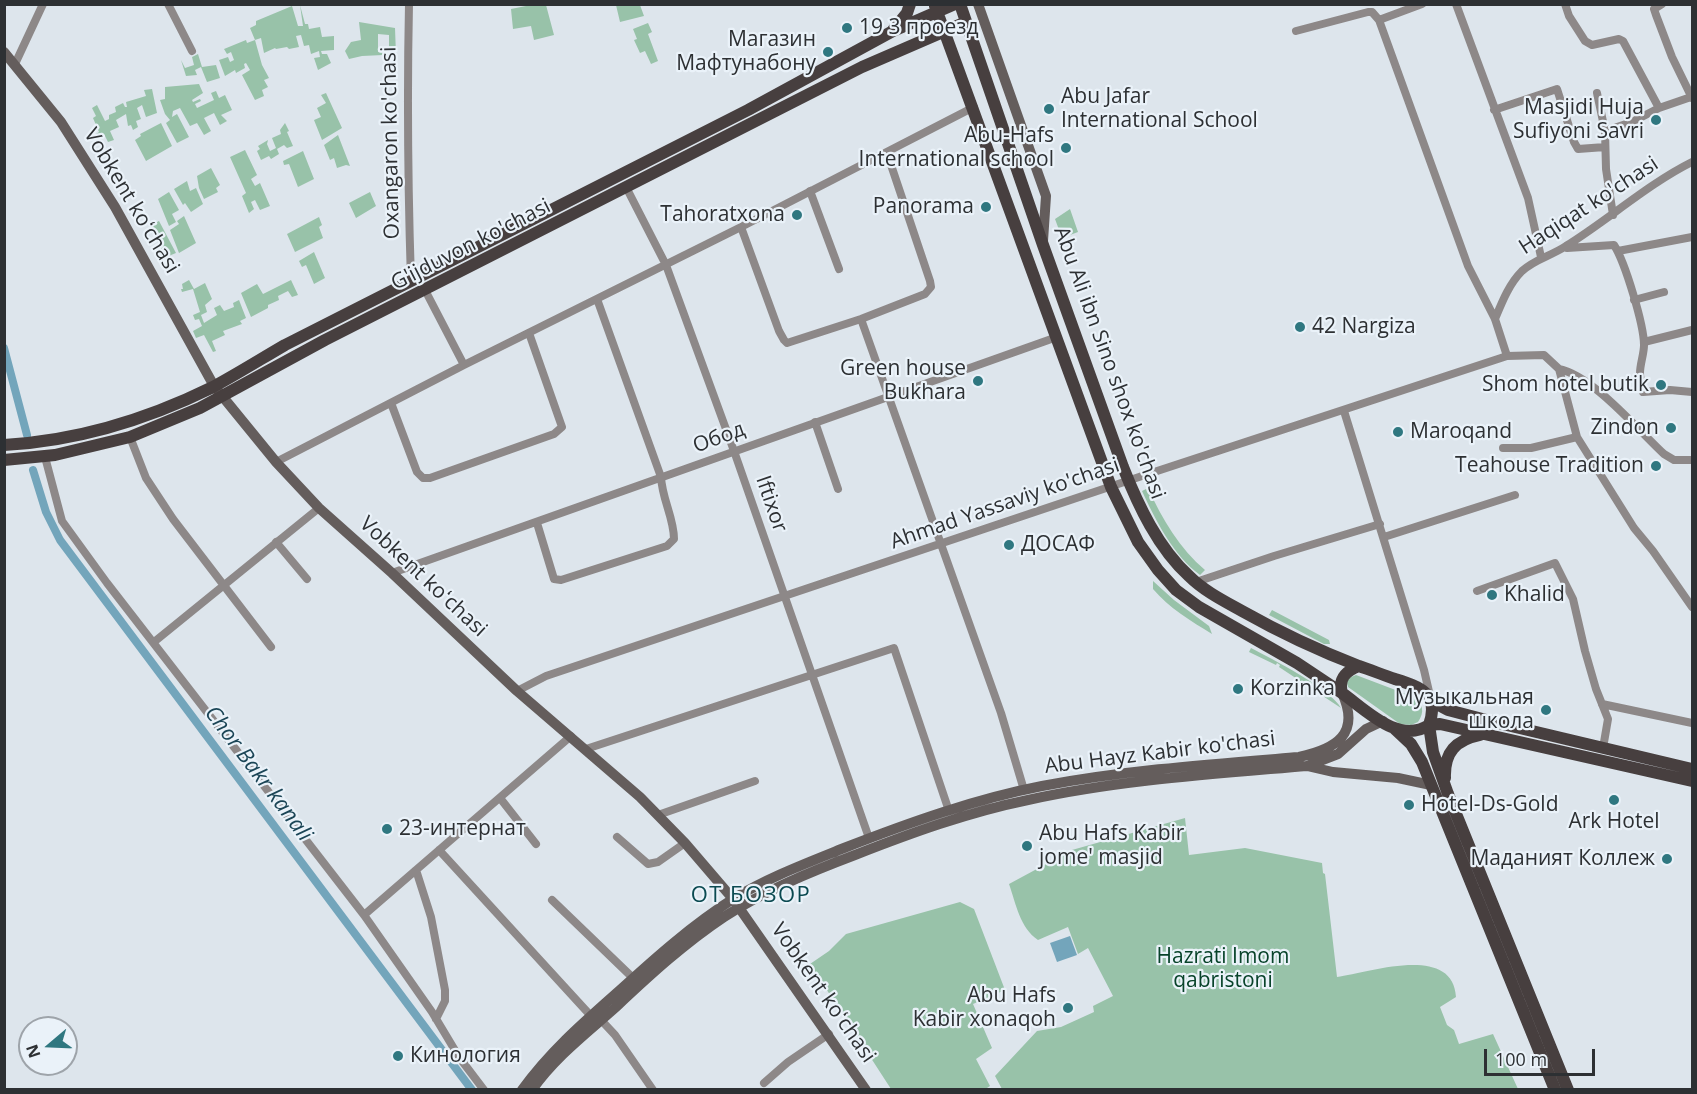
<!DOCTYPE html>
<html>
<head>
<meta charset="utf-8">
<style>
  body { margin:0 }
  #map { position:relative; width:1697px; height:1094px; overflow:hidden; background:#dde5ec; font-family:"Open Sans",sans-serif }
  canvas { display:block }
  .frame { position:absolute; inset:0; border:6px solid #2d3033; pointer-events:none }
  .north { position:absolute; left:18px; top:1016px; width:60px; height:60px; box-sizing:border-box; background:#eaf2f9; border:2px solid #9ea4aa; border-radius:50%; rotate:251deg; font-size:16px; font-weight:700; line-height:24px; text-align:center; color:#2d3033 }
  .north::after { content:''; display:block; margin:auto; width:21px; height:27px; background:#2f7780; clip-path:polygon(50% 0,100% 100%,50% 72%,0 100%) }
  .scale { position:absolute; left:1484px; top:1049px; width:111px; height:27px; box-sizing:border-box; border:3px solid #2d3033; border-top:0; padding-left:8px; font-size:18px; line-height:21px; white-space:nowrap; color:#2d3033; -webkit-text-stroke:4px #eaf2f9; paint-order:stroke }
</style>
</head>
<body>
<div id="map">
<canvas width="1697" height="1094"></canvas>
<div class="frame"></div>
<div class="north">N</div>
<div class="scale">100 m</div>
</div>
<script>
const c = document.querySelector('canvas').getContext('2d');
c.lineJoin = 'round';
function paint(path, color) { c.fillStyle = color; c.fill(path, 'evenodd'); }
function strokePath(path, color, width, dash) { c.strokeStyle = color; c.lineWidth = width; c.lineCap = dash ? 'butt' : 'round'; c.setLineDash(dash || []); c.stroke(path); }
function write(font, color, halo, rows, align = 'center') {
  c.font = font + ' "Open Sans",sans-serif'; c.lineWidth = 4.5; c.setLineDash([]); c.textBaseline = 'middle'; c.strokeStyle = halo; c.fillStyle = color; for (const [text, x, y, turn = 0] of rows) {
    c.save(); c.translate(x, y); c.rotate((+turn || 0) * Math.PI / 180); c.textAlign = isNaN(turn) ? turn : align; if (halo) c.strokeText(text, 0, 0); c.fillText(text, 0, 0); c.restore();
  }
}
const green = new Path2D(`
  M300,5L305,24H308L309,29L320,27L322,37L334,36V50L321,51L322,54H327L331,63L318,70L314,58L320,57L319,51L311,54L309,45L304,46L301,35L296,36L299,47L289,49L287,47L276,49L275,48L264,53L261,38L255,40L262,65L269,78L264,80L268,87L262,90L264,96L255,100L242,75L250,70L246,63L244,64L245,68L236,73L235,70L225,76L219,60L228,57L230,62L234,60L231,52L227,54L224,49L246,40L247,43L255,40L250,28L256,25V21L292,6L298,26H303Z
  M531,5H546L554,35L534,40L531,26L513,29L511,9Z
  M616,5H640L644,16L620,22Z
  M359,22L395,28L396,55L389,56V35L378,34V52L383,53V55L362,56L349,59L345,51L351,42L361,40Z
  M648,23L652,32L648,34L658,61L651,64L645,51L640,53L634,40L637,39L633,29Z
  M198,54L202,67L216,65L220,78L207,82L201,67L195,70L197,75L186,76L181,60L185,68L194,65L192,57Z
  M199,84L203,93L192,100L193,102L200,99L201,101L195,104L197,108L214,100L211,93L216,91L219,98L225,95L232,110L221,115L227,121L220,125L214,113L204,118L211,131L204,135L197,123L190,126L180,108L173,111L172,117L177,114L189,137L177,143L166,123L170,120L165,114L160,100L165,99V87Z
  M152,89L157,113L146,117L142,105L137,108L141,119L136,121L138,127L133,130L131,125L128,126L126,114L116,120L119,127L110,131L114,140L108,142L104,134L97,137L96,134L99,132L93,118L96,116L92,108L97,105L105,121L109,119V115L116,112L115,107L123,103L125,107H127L126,102L146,96L144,90Z
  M326,93L342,128L322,140L314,120L321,117L317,108L326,103L321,95Z
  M161,123L172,146L146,161L135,140L141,136L140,134Z
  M285,123L289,131L287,132L293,146L287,148L284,145L277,149L279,154L271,159L269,156L261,160L257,151L260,149L258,146L268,140L267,144L270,151L276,148L272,138L281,134L280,130Z
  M338,135L350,166L346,165L337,168L334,158L330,160L324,145Z
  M245,150L257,175L251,179L255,186L260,183L270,206L260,210L255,200L251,202L254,209L249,213L242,196L246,193L230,157Z
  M303,151L314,179L298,187L289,164L284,165L283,161Z
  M211,168L220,185L216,188L218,192L204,199L199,188L197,176Z
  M187,181L190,191L196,188L203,204L191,212L185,203L183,205L174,189Z
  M169,192L179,210L172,214L176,222L169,226L158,199Z
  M370,192L376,206L356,218L349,203Z
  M1070,209L1078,232L1062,238L1055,219Z
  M184,216L196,243L179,253L170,230L179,224L177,221Z
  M319,217L322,225L319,227L323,238L295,252L287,234Z
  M159,221L176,253L166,257L149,226Z
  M314,252L325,278L314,284L306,265L302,267L299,261Z
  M189,280L194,289L205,283L212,299L205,305L207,312L201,315L204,323L217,315L214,308L220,305L224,311L234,307L233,303L239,300L246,318L240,321L242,324L223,331L225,335L212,341L216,351L213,352L204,335L196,338L193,331L202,326L199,319L195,320L193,315L200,312L193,289L182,292L181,289H183L182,284Z
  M291,280L298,295L292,297L288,291L278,296L279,300L268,305V308L251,317L241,293L257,284L263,294Z
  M1148,488C1162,519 1180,549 1205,570L1200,575C1173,555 1156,521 1142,491Z
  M1153,581L1174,600L1209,626L1212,634C1191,621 1169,608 1153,589Z
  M1272,610L1329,640L1330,644H1324L1269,615Z
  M1251,648C1272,659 1331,689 1341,708L1279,667L1280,665L1277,663L1276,665L1249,652Z
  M1356,675L1414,697C1423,704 1425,712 1418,722L1411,725L1400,724L1348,687L1347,682L1349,678Z
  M1185,818L1189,855L1245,848L1322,863L1323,873L1325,874L1337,977C1368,973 1453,943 1456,997L1440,1007L1447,1025L1454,1030L1459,1044L1493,1034L1518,1089H1002L995,1076L1037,1031L1061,1027L1094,1012L1093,1006L1113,996L1088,948L1078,954L1068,927L1038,940C1020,928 1016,904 1009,884L1072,850Z
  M960,902L974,909L1005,990L973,1004L992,1048L976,1059L990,1086L984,1090L891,1089L810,964L829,951L846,934Z`);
const water = new Path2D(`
  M1070,936L1077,955L1057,962L1050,943Z`);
const canal = new Path2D(`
  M4,348L27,435
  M33,470L46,512L60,540L472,1090`);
const street = new Path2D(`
  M168,4L192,51
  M409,4C407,97 408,189 411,281
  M1456,4L1528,198L1541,257
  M1565,4L1569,16L1585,41L1592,45L1619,39L1623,41L1659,108
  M1662,4L1654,9L1656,15L1672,57L1692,98
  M1379,20L1422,4
  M1296,31L1368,12H1372L1379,20L1468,266L1495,319L1507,356
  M15,64L43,4
  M1597,93L1605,131L1606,169L1613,215
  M1494,110L1557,89L1574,142L1578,149L1605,147
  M1605,131L1632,122L1659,108L1691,97
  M626,187L666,265L734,451L869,838
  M810,191L839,269
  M741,227L779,331L784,340L787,343L861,319L925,294L931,287L930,281L887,153
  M1567,248L1614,245C1625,262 1644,325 1644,345C1644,354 1640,364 1640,373C1640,379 1642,386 1643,392L1670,390L1692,392
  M1618,251L1692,237
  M425,290L464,365
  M1634,300L1664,292
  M861,319L1001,713L1024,790
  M1495,319C1502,302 1509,284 1522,271C1535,259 1551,256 1566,246C1608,220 1648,184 1692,162
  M1644,342L1692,330
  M1559,369C1593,376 1637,429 1664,454L1674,460H1692
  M391,403L417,472L423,478H430L554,434L562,427L529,333
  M1344,411L1424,670L1430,696
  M815,422L838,489
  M130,437L146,478L173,519L271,647
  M1503,448H1531L1577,437
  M45,457L62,521L107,583L364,915L432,1012L459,1057L484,1090
  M276,462L464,365L741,227L974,107
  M537,523L554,579L561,580L667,546L674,539C674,518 662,499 661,477L597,299
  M1384,537L1515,495
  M276,542L307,579
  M392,573L1057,337
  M1196,582L1274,556L1380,524
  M1477,591L1555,563L1573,599L1585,651L1596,689L1608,719L1603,748
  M154,642L319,508
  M517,691L546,676L1145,475L1507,356L1544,355L1559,369L1577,437L1634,528L1653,551L1692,607
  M1602,704L1692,723
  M586,749L894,648L949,811
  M500,798L536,844
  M658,815L755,781
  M617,837L648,864L658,862L685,843
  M439,850L591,1016
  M416,870L431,917L445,990V1001L436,1019
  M552,900L633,978
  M364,915L571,736
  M601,1020L615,1035L653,1090
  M764,1083L788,1062L829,1034`);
const secondary = new Path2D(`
  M978,4L1046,196L1043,241
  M4,52L61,122L115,207L214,386L276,462L319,508L392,573L517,691L640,797L685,843L733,899L866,1090
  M1307,766L1333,772L1398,778L1431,785
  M522,1090C550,1051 585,1021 620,990C655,958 692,925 733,899C767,878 807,863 844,848C908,823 975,799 1042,786C1127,770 1213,764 1299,757C1336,749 1361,734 1342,693
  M532,1090C555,1057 587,1033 616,1007C650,975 685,943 724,917C764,891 810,872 855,855C911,833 969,812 1028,800C1119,780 1214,774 1307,766L1338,754L1366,729L1383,721`);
const primary = new Path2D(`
  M960,4L1043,245L1123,467C1138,505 1158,548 1189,576C1204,591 1224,601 1242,611C1281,633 1317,650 1359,666
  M935,6L1111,487L1138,542L1158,570L1176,590L1199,607L1297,663L1342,693
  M893,30L907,13L910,4
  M4,445C77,441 148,419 213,387C237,374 261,359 285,345L748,110L893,31L955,4
  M4,460L55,455L130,437L200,408L325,340L862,67L966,22
  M1359,666C1371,670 1383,675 1395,679C1420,687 1440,693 1429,725C1399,745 1366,710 1342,693C1338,678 1346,671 1359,666Z
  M1431,701L1448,710L1490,721L1692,769
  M1429,725L1433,752L1448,794L1568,1090
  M1429,725L1440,724L1692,781
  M1395,729L1411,744L1422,762L1555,1090
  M1445,778C1444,752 1456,740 1480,735`);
const markers = [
  [847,28,6,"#2f7780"],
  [828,52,6,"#2f7780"],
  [1049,109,6,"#2f7780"],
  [1656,120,6,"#2f7780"],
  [1066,148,6,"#2f7780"],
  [986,207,6,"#2f7780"],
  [797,215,6,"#2f7780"],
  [1300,327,6,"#2f7780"],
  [978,381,6,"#2f7780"],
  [1661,385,6,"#2f7780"],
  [1671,428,6,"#2f7780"],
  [1398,432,6,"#2f7780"],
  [1656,466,6,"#2f7780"],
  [1009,545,6,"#2f7780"],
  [1492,595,6,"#2f7780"],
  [1238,689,6,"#2f7780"],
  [1546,710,6,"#2f7780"],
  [1614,800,6,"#2f7780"],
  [1409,805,6,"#2f7780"],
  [387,829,6,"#2f7780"],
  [1027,846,6,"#2f7780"],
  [1667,859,6,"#2f7780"],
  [1068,1008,6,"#2f7780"],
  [398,1056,6,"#2f7780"]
];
const poiNames = [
  ["19 3 проезд",859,28,"left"],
  ["Магазин",816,40],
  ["Мафтунабону",816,64],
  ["Abu Jafar",1061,97,"left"],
  ["International School",1061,121,"left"],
  ["Masjidi Huja",1644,108],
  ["Sufiyoni Savri",1644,132],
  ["Abu-Hafs",1054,136],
  ["International school",1054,160],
  ["Panorama",974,207],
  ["Tahoratxona",785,215],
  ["42 Nargiza",1312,327,"left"],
  ["Green house",966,369],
  ["Bukhara",966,393],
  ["Shom hotel butik",1649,385],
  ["Zindon",1659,428],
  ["Maroqand",1410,432,"left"],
  ["Teahouse Tradition",1644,466],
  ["ДОСАФ",1021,545,"left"],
  ["Khalid",1504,595,"left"],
  ["Korzinka",1250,689,"left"],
  ["Музыкальная",1534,698],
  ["школа",1534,722],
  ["Hotel-Ds-Gold",1421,805,"left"],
  ["Ark Hotel",1614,822,"center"],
  ["23-интернат",399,829,"left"],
  ["Abu Hafs Kabir",1039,834,"left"],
  ["jome' masjid",1039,858,"left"],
  ["Маданият Коллеж",1655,859],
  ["Abu Hafs",1056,996],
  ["Kabir xonaqoh",1056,1020],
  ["Кинология",410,1056,"left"]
];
const streetNames = [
  ["Oxangaron ko'chasi",391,143,-91],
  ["Vobkent koʻchasi",131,201,59],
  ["Haqiqat ko'chasi",1589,206,-33],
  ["G'ijduvon ko'chasi",471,245,-27],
  ["Abu Ali ibn Sino shox ko'chasi",1109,363,70],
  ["Обод",719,438,-20],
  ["Iftixor",771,504,71],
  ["Ahmad Yassaviy ko'chasi",1005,504,-19],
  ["Vobkent koʻchasi",423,577,43],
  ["Abu Hayz Kabir ko'chasi",1160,753,-7],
  ["Vobkent koʻchasi",823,993,55]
];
const parkNames = [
  ["Hazrati Imom",1223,957],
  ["qabristoni",1223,981]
];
const waterNames = [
  ["Chor Bakr kanali",258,774,53]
];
const neighbourhoodNames = [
  ["ОТ БОЗОР",751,896]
];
paint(green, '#98c2a9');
paint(water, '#73a5bb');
strokePath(canal, '#73a5bb', 8);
strokePath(street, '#8d8888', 8);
strokePath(secondary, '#645d5c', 10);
strokePath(primary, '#473f3f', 12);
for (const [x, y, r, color] of markers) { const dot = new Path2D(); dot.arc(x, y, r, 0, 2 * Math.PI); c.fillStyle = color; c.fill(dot); strokePath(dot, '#eaf2f9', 2); }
write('21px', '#2d3033', '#eaf2f9', poiNames, 'right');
write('21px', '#2d3033', '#eaf2f9', streetNames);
write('21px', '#08432a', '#eaf2f9', parkNames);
write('italic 22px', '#1b4556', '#eaf2f9', waterNames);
c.letterSpacing = '1.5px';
write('22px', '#0b4a51', '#eaf2f9', neighbourhoodNames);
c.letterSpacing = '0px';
</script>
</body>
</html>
